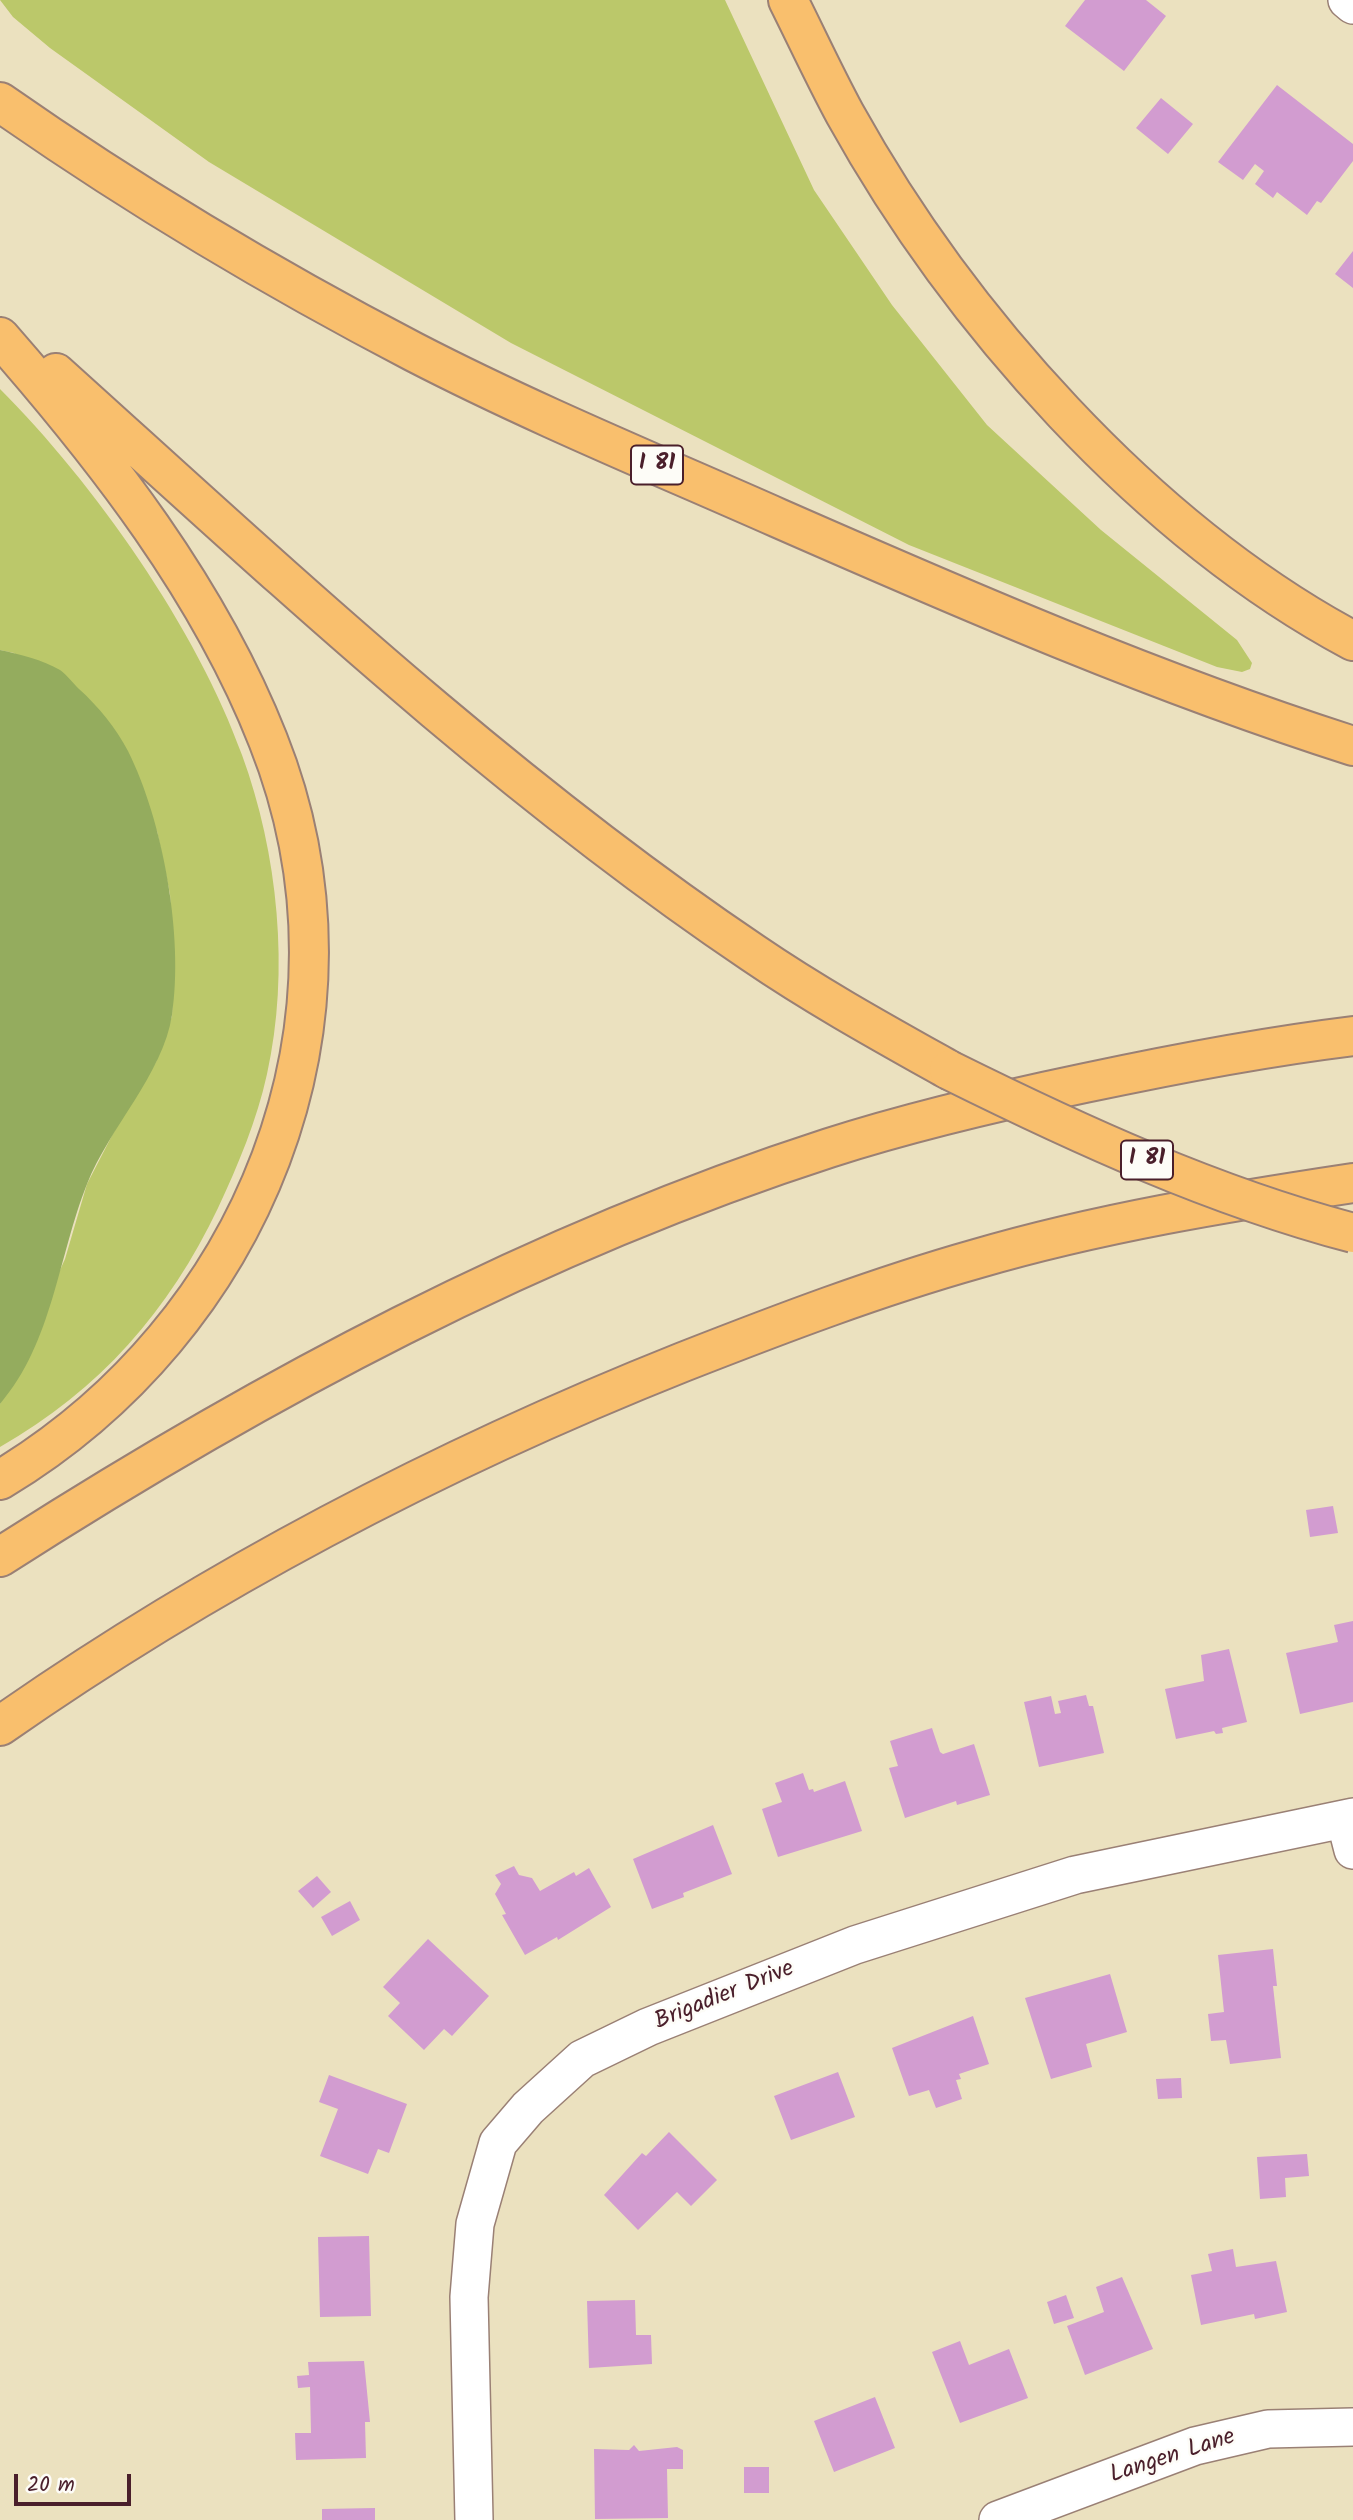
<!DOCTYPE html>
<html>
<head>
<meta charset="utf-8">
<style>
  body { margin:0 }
  #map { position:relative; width:1353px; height:2520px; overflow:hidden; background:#ebe1bf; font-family:Kalam,sans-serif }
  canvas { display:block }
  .scale { position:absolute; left:14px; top:2474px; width:117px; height:32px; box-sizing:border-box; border:4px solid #4a1f2b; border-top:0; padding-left:9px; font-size:21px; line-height:24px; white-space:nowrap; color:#4a1f2b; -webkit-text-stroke:5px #fdfcf7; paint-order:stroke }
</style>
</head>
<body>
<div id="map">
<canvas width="1353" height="2520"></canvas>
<div class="scale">20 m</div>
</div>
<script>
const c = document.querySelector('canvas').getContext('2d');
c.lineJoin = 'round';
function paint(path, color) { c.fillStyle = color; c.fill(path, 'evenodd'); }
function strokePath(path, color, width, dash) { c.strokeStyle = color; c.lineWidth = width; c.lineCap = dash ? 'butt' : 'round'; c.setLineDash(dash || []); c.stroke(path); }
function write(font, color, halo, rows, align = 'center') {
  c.font = font + ' Kalam,sans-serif'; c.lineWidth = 5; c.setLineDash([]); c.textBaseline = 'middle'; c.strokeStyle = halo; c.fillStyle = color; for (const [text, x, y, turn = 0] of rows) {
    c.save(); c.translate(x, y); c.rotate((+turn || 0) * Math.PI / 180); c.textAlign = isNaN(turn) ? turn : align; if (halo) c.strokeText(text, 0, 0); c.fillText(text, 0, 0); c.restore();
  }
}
const green = new Path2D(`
  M0,0H725L814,190L892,305L987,425L1101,530L1237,640L1252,663L1250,669L1242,672L1217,667L909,545L511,343L209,162L50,48L13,17Z
  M0,389C94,483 197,629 242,755C278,853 290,972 267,1074C257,1120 238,1165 218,1208C169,1311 100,1390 0,1447V1404L65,1259L87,1184L120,1120L156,1062L172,1016L174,959L170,894L157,831L14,653L0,650Z`);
const forest = new Path2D(`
  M0,650C19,654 43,660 60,670C67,675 73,683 79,689C98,706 116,728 128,751C163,821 184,937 172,1015C163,1074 109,1128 87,1184C58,1257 53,1342 0,1404Z`);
const building = new Path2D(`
  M1085,0H1146L1166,16L1124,71L1065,26Z
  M1277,85L1353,144V161L1321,203L1317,201L1307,215L1277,192L1273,198L1255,184L1264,171L1255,164L1243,180L1218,162Z
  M1161,98L1193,124L1168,154L1136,128Z
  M1353,251V288L1335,274Z
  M1333,1506L1338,1533L1310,1537L1306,1510Z
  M1353,1621V1702L1300,1714L1286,1653L1338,1642L1334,1625Z
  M1229,1649L1247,1722L1222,1728L1223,1733L1216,1734L1214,1731L1176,1739L1165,1689L1204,1681L1201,1655Z
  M1086,1695L1089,1706H1093L1104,1753L1039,1767L1024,1702L1051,1696L1055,1714L1061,1713L1058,1701Z
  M932,1728L940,1752L943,1754L974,1744L990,1795L957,1805L956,1801L905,1818L889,1768L898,1766L890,1741Z
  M803,1773L809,1790L813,1789L814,1792L845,1781L862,1831L778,1857L762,1809L782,1802L775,1783Z
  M713,1825L732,1874L683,1893L684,1897L652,1909L633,1859Z
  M514,1866L519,1875L532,1878L540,1891L574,1872L576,1876L589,1868L611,1907L558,1940L557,1937L525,1955L502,1915L506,1914L495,1894L501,1884L495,1875Z
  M317,1876L331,1892L313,1908L298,1891Z
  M350,1901L360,1920L332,1936L321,1917Z
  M428,1939L489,1996L452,2036L444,2029L424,2050L388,2016L400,2003L383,1987Z
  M1273,1949L1277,1986H1273L1281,2058L1230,2064L1226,2040L1211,2041L1208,2014L1224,2012L1218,1955Z
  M1110,1974L1127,2032L1086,2044L1092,2067L1051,2079L1025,1998Z
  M973,2016L989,2064L959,2074L961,2079L956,2080L962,2099L936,2108L929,2090L909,2096L892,2048Z
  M838,2072L855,2117L791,2140L774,2096Z
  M329,2075L407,2104L389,2153L378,2149L368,2174L320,2156L338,2109L319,2102Z
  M1181,2078L1182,2098L1158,2099L1156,2079Z
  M669,2132L717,2180L691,2206L677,2192L638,2230L604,2195L642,2153L646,2156Z
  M1307,2154L1309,2176L1285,2178L1286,2197L1260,2199L1257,2157Z
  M369,2236L371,2316L320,2317L318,2237Z
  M1233,2249L1236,2267L1276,2261L1287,2312L1255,2319L1254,2314L1201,2325L1191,2275L1212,2271L1208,2254Z
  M1122,2277L1153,2349L1085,2375L1067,2326L1104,2312L1096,2287Z
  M1066,2295L1074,2318L1054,2324L1047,2302Z
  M635,2300L636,2335H651L652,2364L589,2368L587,2301Z
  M960,2341L969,2365L1009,2349L1028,2398L960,2423L932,2352Z
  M364,2361L370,2422H365L366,2458L296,2460L295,2433H311L310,2387L298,2388L297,2376L309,2375L308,2362Z
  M875,2397L895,2448L834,2472L814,2421Z
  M634,2445L639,2451L677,2447L683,2450V2469H667L668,2518L595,2519L594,2449L629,2450Z
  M744,2467H769V2493H744Z
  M375,2508V2520H322V2509Z`);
const street = new Path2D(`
  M1347,0L1353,5
  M1345,1819L1353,1850
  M474,2520L469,2297L475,2224L498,2143L528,2108L582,2059L648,2027L855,1945L1075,1875L1353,1817
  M998,2520L1195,2446L1268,2429L1353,2427`);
const highway = new Path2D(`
  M788,0C807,38 825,77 845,114C958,318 1146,530 1353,641
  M0,102C133,195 270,277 414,352C532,413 656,464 778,518C967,601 1156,683 1353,746
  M0,337C105,457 209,590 268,740C380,1021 253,1328 0,1480
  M56,373C280,575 502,784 753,953C816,996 883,1033 949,1070
  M0,1557C259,1391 535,1243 829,1148C913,1121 999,1101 1085,1083C1174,1064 1263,1047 1353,1036
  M0,1726C213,1577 442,1458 683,1362C780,1324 877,1287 976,1259C1099,1223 1227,1202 1353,1183`);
const highwayBridge = new Path2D(`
  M949,1070C1078,1134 1213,1196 1353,1233`);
const shields = [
  [657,465,52],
  [1147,1160,52]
];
const shieldNames = [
  ["I 81",657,465],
  ["I 81",1147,1160]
];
const streetNames = [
  ["Brigadier Drive",725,1997,-22],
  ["Langen Lane",1173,2458,-18]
];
paint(green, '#bbc86a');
paint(forest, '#94ac5e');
paint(building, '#d29cd0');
strokePath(street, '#9a8075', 40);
strokePath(highway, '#9a8075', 42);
strokePath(street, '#fff', 37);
strokePath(highway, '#f9bf6d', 38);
strokePath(highwayBridge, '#9a8075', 42, []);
strokePath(highwayBridge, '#f9bf6d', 38);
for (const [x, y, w] of shields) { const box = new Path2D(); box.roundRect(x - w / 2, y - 19.5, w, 39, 5); c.fillStyle = '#fdfcf7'; c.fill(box); strokePath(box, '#4a1f2b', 2); }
write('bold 23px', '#4a1f2b', null, shieldNames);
write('24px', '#4a1f2b', '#fdfcf7', streetNames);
</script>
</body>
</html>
